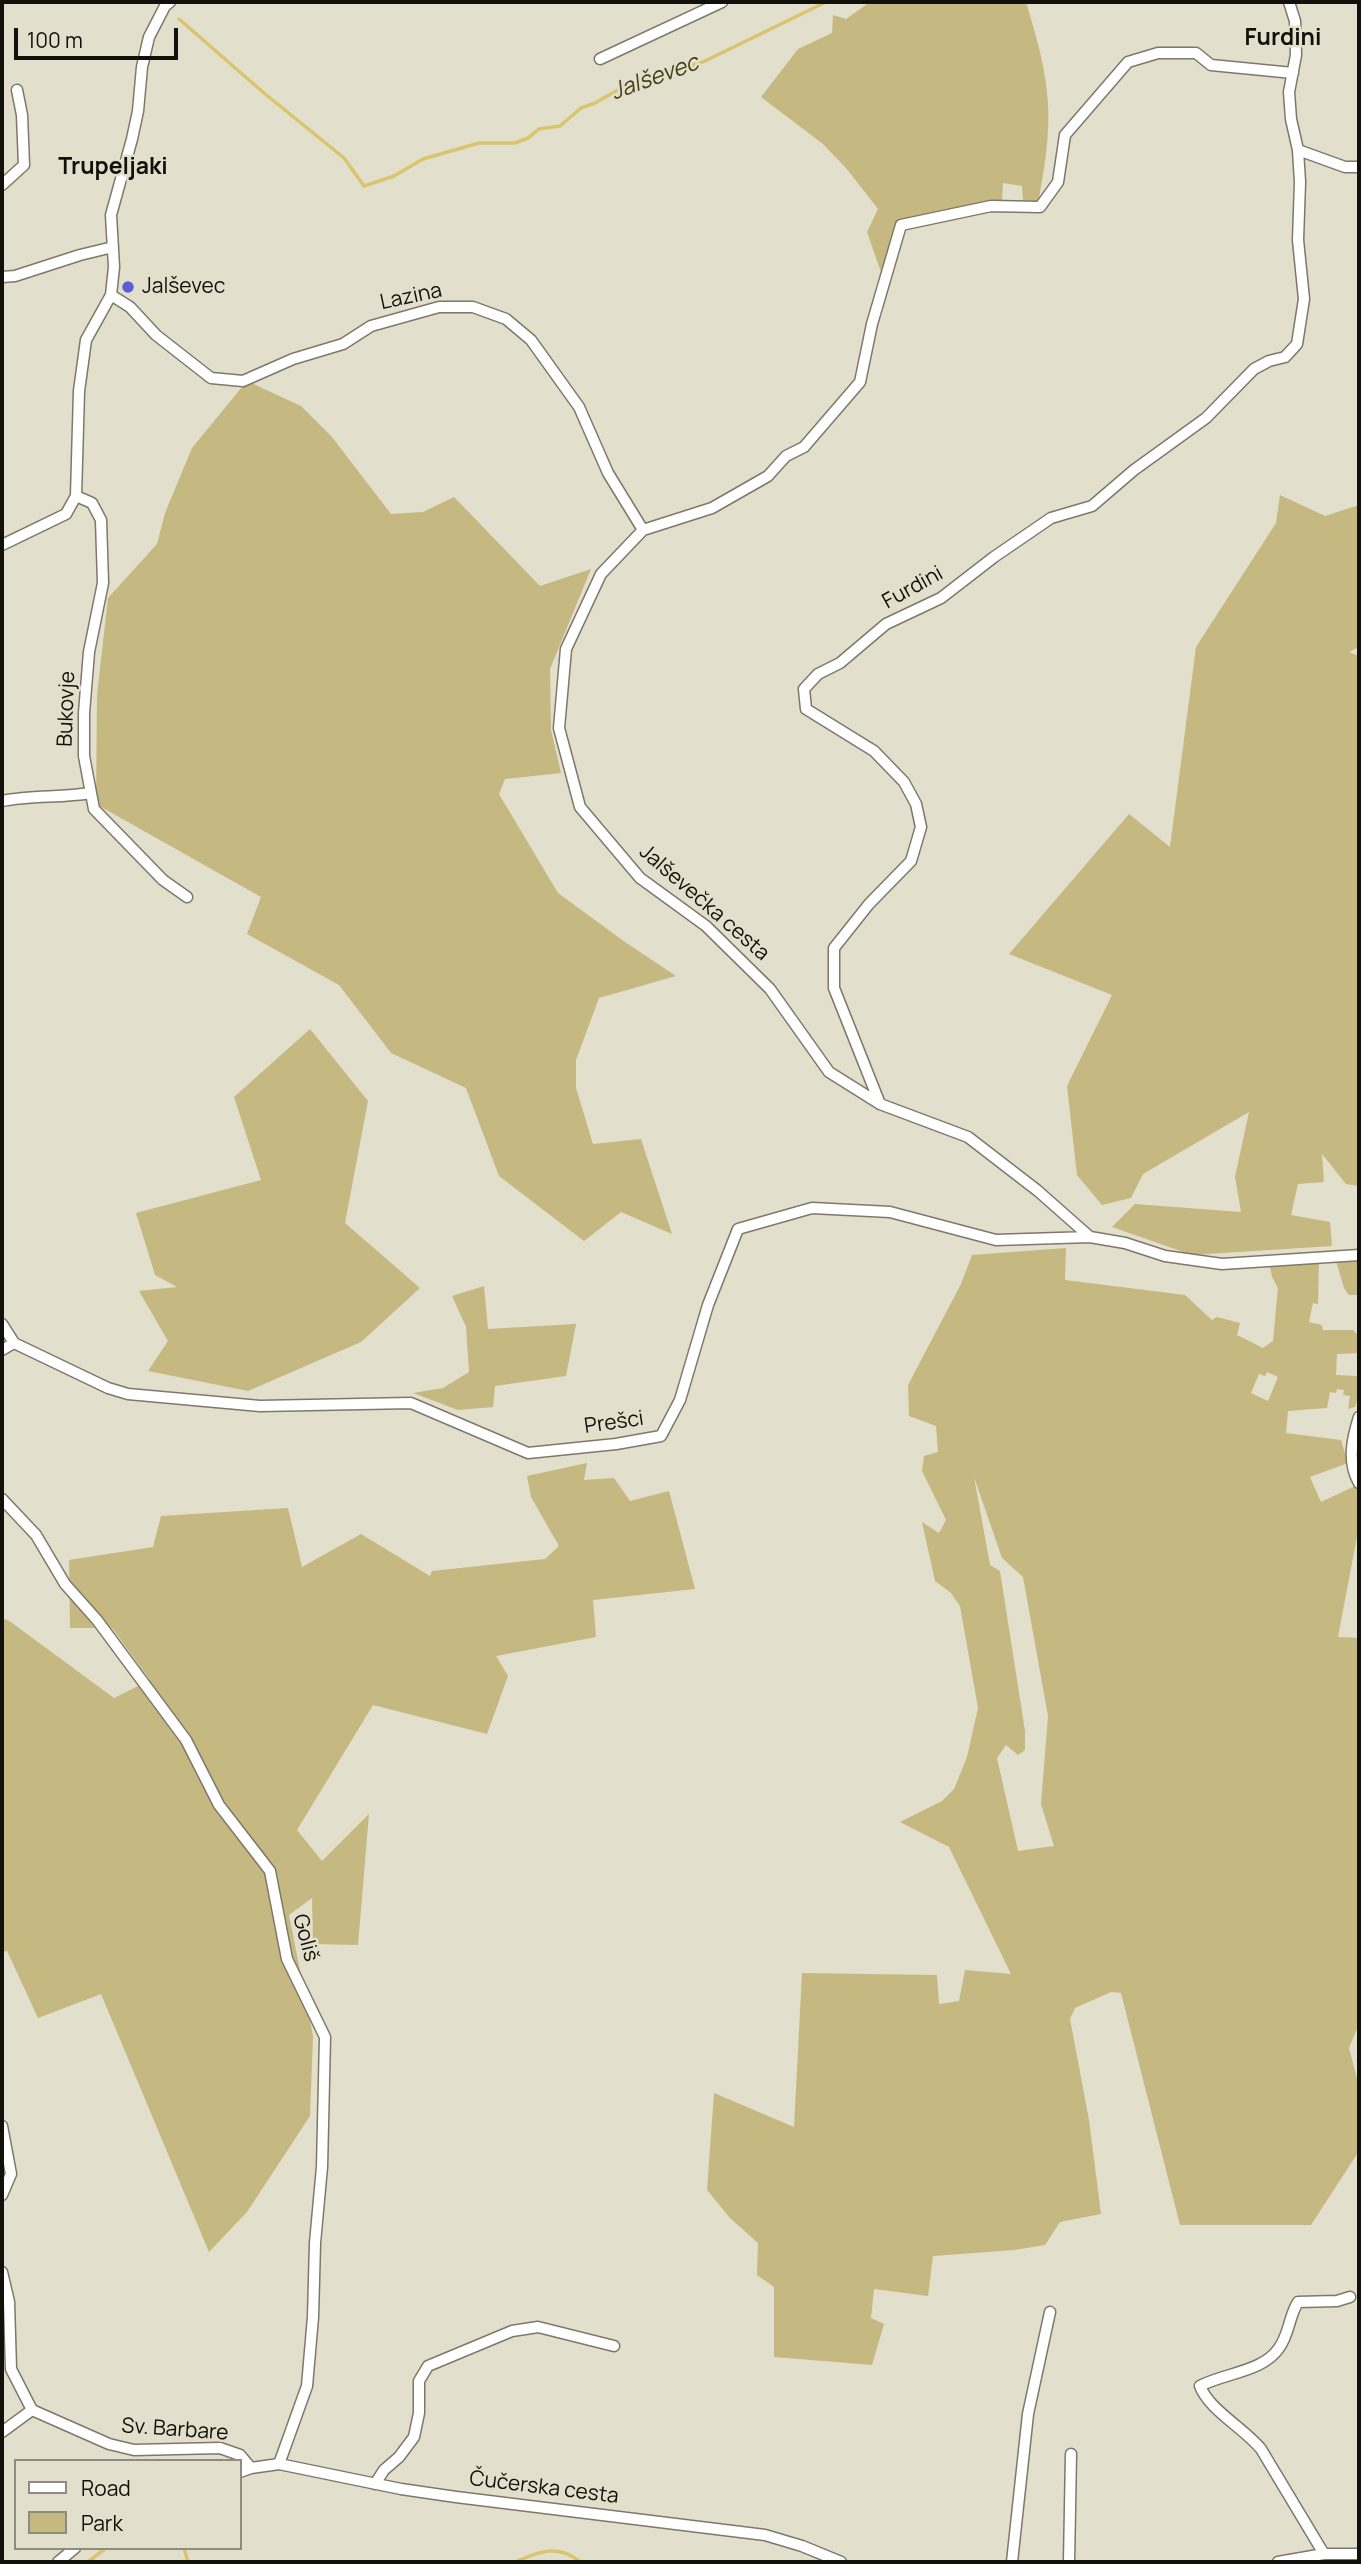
<!DOCTYPE html>
<html>
<head>
<meta charset="utf-8">
<style>
  body { margin:0 }
  #map { position:relative; width:1361px; height:2564px; overflow:hidden; background:#e3dfcd; font-family:Manrope,sans-serif }
  canvas { display:block }
  .frame { position:absolute; inset:0; border:4px solid #12100a; pointer-events:none }
  .legend { position:absolute; left:14px; top:2459px; width:228px; height:91px; box-sizing:border-box; background:#e3dfcd; border:2px solid #8f8c7f; margin:0; padding:9px 12px; list-style:none; font-size:21px; color:#12100a }
  .legend li { display:flex; align-items:center; gap:14px; height:35px }
  .legend b { width:35px; border:2px solid #8f8c7f }
  .scale { position:absolute; left:14px; top:28px; width:164px; height:32px; box-sizing:border-box; border:4px solid #12100a; border-top:0; padding-left:9px; font-size:21px; line-height:24px; white-space:nowrap; color:#12100a; -webkit-text-stroke:5px #e3dfcd; paint-order:stroke }
</style>
</head>
<body>
<div id="map">
<canvas width="1361" height="2564"></canvas>
<div class="frame"></div>
<ul class="legend">
<li><b style="height:9px;background:#fff"></b>Road</li>
<li><b style="height:19px;background:#c5b880"></b>Park</li>
</ul>
<div class="scale">100 m</div>
</div>
<script>
const c = document.querySelector('canvas').getContext('2d');
c.lineJoin = 'round';
function paint(path, color) { c.fillStyle = color; c.fill(path, 'evenodd'); }
function strokePath(path, color, width, dash) { c.strokeStyle = color; c.lineWidth = width; c.lineCap = dash ? 'butt' : 'round'; c.setLineDash(dash || []); c.stroke(path); }
function write(font, color, halo, rows, align = 'center') {
  c.font = font + ' Manrope,sans-serif'; c.lineWidth = 5; c.setLineDash([]); c.textBaseline = 'middle'; c.strokeStyle = halo; c.fillStyle = color; for (const [text, x, y, turn = 0] of rows) {
    c.save(); c.translate(x, y); c.rotate((+turn || 0) * Math.PI / 180); c.textAlign = isNaN(turn) ? turn : align; if (halo) c.strokeText(text, 0, 0); c.fillText(text, 0, 0); c.restore();
  }
}
const green = new Path2D(`
  M870,2H1026C1036,35 1046,69 1048,104C1050,136 1044,171 1038,203L1023,202L1022,186L1003,183L1002,201L898,223L882,275L867,232L878,209L846,168L823,144L761,97L798,49L832,33L833,15L846,19Z
  M247,381L301,406L332,437L391,514L423,512L454,497L540,586L591,569L550,669L551,730L561,773L505,779L499,794L558,893L625,942L676,976L599,998L576,1060V1088L593,1144L641,1139L672,1234L621,1212L584,1241L499,1176L466,1088L391,1053L339,985L247,934L261,897L96,804L97,695L108,598L157,544L165,513L192,448Z
  M1280,495L1325,516L1359,505V545L1357,548L1359,552V647L1349,652L1359,656V1186L1346,1184L1322,1154L1324,1182L1298,1184L1291,1215L1330,1222L1332,1246L1192,1255L1112,1227L1135,1204L1241,1212L1235,1177L1249,1112L1143,1174L1131,1198L1102,1205L1077,1175L1067,1086L1112,995L1009,954L1129,814L1170,847L1196,647L1276,523Z
  M310,1029L368,1101L345,1223L420,1288L361,1342L248,1391L148,1371L168,1341L139,1291L177,1287L155,1275L136,1213L261,1180L234,1097Z
  M1066,1248L1065,1280L1185,1295L1212,1320L1217,1317L1240,1323L1237,1335L1263,1348L1273,1341L1278,1288L1272,1277L1270,1266L1319,1261L1318,1304L1313,1303L1309,1322L1322,1325L1323,1330H1353L1359,1336V1353L1337,1354L1336,1375L1357,1376L1359,1361V1396L1355,1407L1348,1409L1350,1396L1343,1395L1344,1390L1337,1389L1336,1393L1330,1392L1327,1408L1288,1411L1286,1433L1341,1440L1348,1463L1310,1477L1321,1502L1355,1486L1359,1489V1526L1338,1637L1359,1638V2024L1349,2048L1359,2086V2151L1311,2225H1180L1121,1993L1111,1992L1075,2008L1070,2019L1089,2120L1101,2214L1060,2222L1045,2245L1014,2250L933,2256L928,2296L874,2289L871,2318L884,2324L872,2365L774,2357V2287L757,2275L758,2243L730,2218L707,2190L714,2093L794,2127L802,1973L937,1975L939,2004L959,2001L965,1970L1011,1974L949,1847L900,1822L942,1801L954,1789L967,1757L978,1708L960,1606L951,1593L935,1581L922,1522L939,1533L946,1520L922,1471L924,1456L938,1452L936,1426L909,1416L908,1385L961,1284L972,1255ZM1267,1372L1278,1377L1268,1401L1251,1393L1259,1374L1265,1376ZM974,1477L1002,1558L1023,1577L1048,1716L1041,1804L1054,1846L1018,1851L997,1758L1006,1745L1018,1755L1025,1750V1731L1000,1571L990,1565Z
  M1359,1260V1295H1349L1344,1288L1336,1261Z
  M484,1286L488,1329L576,1324L566,1376L495,1386L493,1407L458,1410L413,1393L443,1388L469,1372L466,1327L452,1296Z
  M587,1463L584,1480L614,1478L630,1501L669,1491L695,1589L593,1600L596,1637L496,1656L508,1676L487,1734L373,1705L297,1830L322,1861L369,1814L358,1945L313,1944L312,1898L289,1915L313,2036L310,2116L247,2212L209,2252L101,1994L38,2018L7,1951L2,1952V1619L8,1620L114,1698L150,1680L112,1628H70L69,1560L153,1547L161,1516L288,1508L302,1567L361,1534L430,1576L432,1571L545,1559L559,1546L531,1497L527,1476Z`);
const stream = new Path2D(`
  M179,19L264,93L344,158L364,186L394,176L423,159L479,143H515L528,138L539,129L560,126L581,108L595,103L632,82L703,62L826,2
  M184,2548L188,2562
  M88,2562L106,2548
  M515,2562C538,2552 559,2543 580,2562`);
const minor = new Path2D(`
  M600,59L722,2
  M1298,150L1345,167H1359
  M2,185L24,165L22,115L17,90
  M2,277L15,276L80,255L113,247
  M111,295L130,307L156,335L211,378L243,381L293,359L343,344L371,326L439,307H473L506,319L531,340L579,407L608,473L643,530
  M76,496L92,503L101,520L103,583L89,652L84,713V756L94,809L163,880L187,897
  M2,545L66,514L76,496L79,391L86,340L111,295L114,267L111,215L132,139L138,111L142,67L149,37L165,6L170,2
  M2,801C32,795 61,798 90,793
  M880,1104L834,988V948L869,904L911,861L921,827L916,804L904,782L874,751L806,709L804,689L818,674L840,663L886,624L941,598L994,557L1051,518L1092,506L1134,470L1206,418L1254,369L1269,361L1285,357L1297,344L1304,299L1298,240L1300,182L1298,150L1291,119L1289,92L1296,55L1295,21L1289,2
  M1090,1237L1038,1191L968,1137L880,1104L829,1072L770,989L706,926L640,878L580,807L559,728L566,649L601,574L643,530L712,508L768,476L786,456L804,447L860,382L872,324L901,225L991,206L1040,207L1058,182L1065,135L1128,62L1158,53H1196L1211,65L1293,73
  M2,1324L14,1343L108,1388L128,1394L260,1406L411,1403L528,1453L616,1444L661,1436L680,1400L708,1305L738,1229L812,1208L890,1212L996,1240L1090,1237L1125,1243L1165,1256L1222,1264L1359,1255
  M2,1350L14,1343
  M1359,1417C1352,1439 1347,1462 1359,1483
  M2,1499L36,1535L65,1584L97,1620L186,1740L219,1805L270,1871L287,1959L325,2037L322,2167L315,2243L313,2317L307,2386L279,2464
  M2,2126L11,2174L2,2195
  M2,2272L9,2302L11,2369L32,2410L109,2444L134,2450L220,2448L240,2455L251,2468
  M2,2432L32,2410
  M240,2472L251,2468L279,2464L401,2489L456,2497L765,2535L802,2546L841,2562
  M375,2484L384,2470L399,2457L414,2437L419,2413V2381L428,2366L512,2331L538,2327L614,2346
  M1324,2554L1261,2449C1244,2428 1209,2410 1200,2386C1224,2373 1263,2372 1279,2348C1289,2335 1289,2316 1298,2302L1337,2301L1350,2297
  M58,2562L75,2548
  M1012,2562L1028,2414L1050,2312
  M1069,2562L1071,2454
  M1278,2562L1324,2554H1359`);
const markers = [
  [128,287,7,"#585ed6"]
];
const poiNames = [
  ["Jalševec",142,287]
];
const streetNames = [
  ["Lazina",411,297,-12],
  ["Furdini",913,588,-29],
  ["Bukovje",67,709,-88],
  ["Jalševečka cesta",704,903,41],
  ["Prešci",614,1423,-8],
  ["Goliš",305,1938,75],
  ["Sv. Barbare",175,2430,4],
  ["Čučerska cesta",544,2488,7]
];
const neighbourhoodNames = [
  ["Furdini",1283,39],
  ["Trupeljaki",113,168]
];
const waterNames = [
  ["Jalševec",655,78,-20]
];
paint(green, '#c5b880');
strokePath(stream, '#dac56f', 3.5);
strokePath(minor, '#7d7969', 13);
strokePath(minor, '#fff', 10);
for (const [x, y, r, color] of markers) { const dot = new Path2D(); dot.arc(x, y, r, 0, 2 * Math.PI); c.fillStyle = color; c.fill(dot); strokePath(dot, '#e3dfcd', 2.5); }
write('21px', '#12100a', '#e3dfcd', poiNames, 'left');
write('21px', '#12100a', '#e3dfcd', streetNames);
write('bold 23px', '#12100a', '#e3dfcd', neighbourhoodNames);
write('italic 23px', '#473f19', '#e3dfcd', waterNames);
</script>
</body>
</html>
